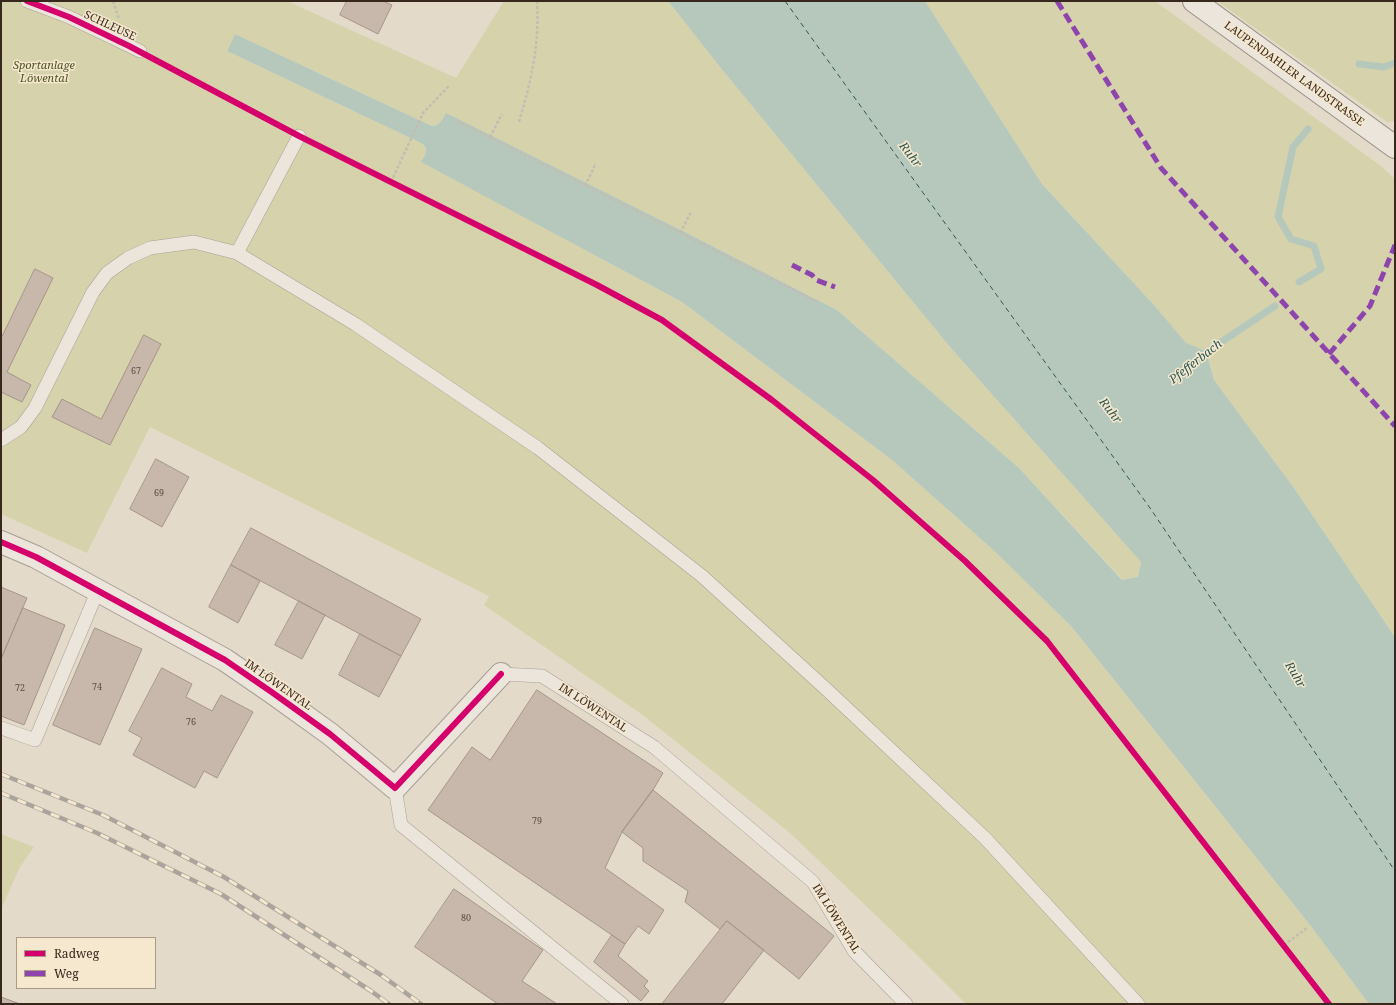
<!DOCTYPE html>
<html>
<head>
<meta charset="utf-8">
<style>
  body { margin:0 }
  #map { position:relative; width:1396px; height:1005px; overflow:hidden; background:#e4daca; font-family:"Noto Serif",serif }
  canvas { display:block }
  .frame { position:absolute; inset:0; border:2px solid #37271c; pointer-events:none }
  .legend { position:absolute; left:16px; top:937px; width:140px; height:52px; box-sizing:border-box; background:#f6e8cf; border:1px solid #aa9b87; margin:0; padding:5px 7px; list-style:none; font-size:12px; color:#37271c }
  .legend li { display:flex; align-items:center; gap:8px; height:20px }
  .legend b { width:20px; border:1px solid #aa9b87 }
</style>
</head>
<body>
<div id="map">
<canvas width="1396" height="1005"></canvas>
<div class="frame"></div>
<ul class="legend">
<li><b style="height:5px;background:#d6006c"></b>Radweg</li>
<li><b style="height:5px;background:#8e44ad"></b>Weg</li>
</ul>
</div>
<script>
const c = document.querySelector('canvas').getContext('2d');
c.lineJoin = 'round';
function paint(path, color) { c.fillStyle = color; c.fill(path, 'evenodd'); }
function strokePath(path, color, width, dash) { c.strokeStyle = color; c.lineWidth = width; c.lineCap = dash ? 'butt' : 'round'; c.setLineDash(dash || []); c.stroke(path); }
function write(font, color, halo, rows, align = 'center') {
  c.font = font + ' "Noto Serif",serif'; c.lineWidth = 3; c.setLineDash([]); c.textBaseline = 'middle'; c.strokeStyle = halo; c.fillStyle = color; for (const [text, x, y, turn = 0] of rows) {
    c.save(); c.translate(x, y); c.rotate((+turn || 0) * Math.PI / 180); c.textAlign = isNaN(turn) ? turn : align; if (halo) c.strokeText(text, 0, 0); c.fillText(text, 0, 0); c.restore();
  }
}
const green = new Path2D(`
  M1,1H287L456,78L504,1H668L720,67L950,347L1141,562L1138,577L1123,580L1019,468L837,310L681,230L446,114C442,120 441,124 432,126L235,34L227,51L423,144C429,152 425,154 422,162L682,302L892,460L990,547L1071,626L1310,925L1369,1004H966L913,951L790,833L644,716L484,605L489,596L150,427L87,553L1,514Z
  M925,1H1155L1381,166L1395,179V637L1294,488L1214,380L1206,351L1186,344L1154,305L1042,184Z
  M1217,1H1395V121L1387,122Z
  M1,834L34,847L20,867L1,909Z`);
const water = new Path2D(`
  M668,1H925L1042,184L1154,305L1186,343L1206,351L1214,380L1294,488L1395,637V1004H1369L1310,925L1071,626L990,547L892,460L682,302L421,162C425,155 429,151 423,144L227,51L235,34L432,126C440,125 442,120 446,113L681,230L837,310L1019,468L1122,580L1138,577L1141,562L950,347L720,67Z`);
const stream = new Path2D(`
  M1359,64L1384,67L1395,63
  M1299,282L1321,269L1314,246L1291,239L1278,217L1293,147L1308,129
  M1199,357L1275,306`);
const ferry = new Path2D(`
  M785,1L1150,508L1395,871`);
const building = new Path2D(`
  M347,1H383L392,5L378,34L340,15Z
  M35,269L53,278L7,372L31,385L22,402L1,392V339Z
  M144,335L161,344L110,445L52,417L62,399L101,419Z
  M156,459L189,477L162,527L130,509Z
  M251,528L421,619L401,656L231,565Z
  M231,565L260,581L238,623L209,607Z
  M1,587L27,598L1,659Z
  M299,601L325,615L302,659L275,645Z
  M23,608L65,625L24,725L1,716V659Z
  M95,628L142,649L100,745L53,725Z
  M360,634L401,656L379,697L339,675Z
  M162,668L192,684L186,697L212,711L221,695L253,712L217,778L204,771L195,788L133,755L142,738L129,731Z
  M537,690L663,773L653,790L622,832L605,868L664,910L649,934L638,926L625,944L428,810L472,747L490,760Z
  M653,790L834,936L799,979L727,921L720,929L685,902L688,891L643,861V848L622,832Z
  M454,889L543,950L522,981L557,1004H498L415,947Z
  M727,921L764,950L722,1004H662Z
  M612,935L625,944L618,956L648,981L644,986L649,991L641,1001L594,962Z
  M1,997L20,1004H1Z`);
const path = new Path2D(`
  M113,1L119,19
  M457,121L818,302
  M519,122C531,82 540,43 537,1
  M490,137L502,114
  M391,182L423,113L449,86
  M585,186L596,163
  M680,233L691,212
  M1284,945L1307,928`);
const lane = new Path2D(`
  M27,1L69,17L140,51
  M237,253L299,136
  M1,440L21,427L35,408L93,292L107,273L128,258L150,248L194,242L237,253L355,324L538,448L702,576L825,688L985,838L1138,1004
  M501,674L542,676L654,747L813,882L854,951L906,1004
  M1,728L35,740L98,590
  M395,788L401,825L622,1004`);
const street = new Path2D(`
  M1,542L36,557L225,660L273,693L330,734L395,788L501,674`);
const secondary = new Path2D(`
  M1194,1L1395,147`);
const rail = new Path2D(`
  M1,774L103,815L224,877L381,975L421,1004
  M1,793L97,833L221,894L371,991L389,1004`);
const quiet = new Path2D(`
  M1057,1L1161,168L1395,426
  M792,265L812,275L816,280L835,287
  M1329,354L1370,306L1395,245`);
const cycleway = new Path2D(`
  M27,1L69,17L129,46L299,136L597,285L662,320L772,400L873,480L965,561L1047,641L1329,1004
  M1,542L36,557L225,660L273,693L330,734L395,788L501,674`);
const numberNames = [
  ["67",136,371],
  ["69",159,493],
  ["74",97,687],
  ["72",20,688],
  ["76",191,722],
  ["79",537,821],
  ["80",466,918]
];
const streetNames = [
  ["SCHLEUSE",110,26,25],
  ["LAUPENDAHLER LANDSTRASSE",1294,74,36],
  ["IM LÖWENTAL",278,685,35],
  ["IM LÖWENTAL",593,708,33],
  ["IM LÖWENTAL",836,919,58]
];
const parkNames = [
  ["Sportanlage",44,66],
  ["Löwental",44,79]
];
const waterNames = [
  ["Ruhr",910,155,52],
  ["Pfefferbach",1196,362,-38],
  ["Ruhr",1110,411,52],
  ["Ruhr",1295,675,59]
];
paint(green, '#d6d3ac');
paint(water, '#b6c8bc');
strokePath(stream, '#b6c8bc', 7);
strokePath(ferry, '#2b5751', 1, [5, 4]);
paint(building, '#c8b8ab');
strokePath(building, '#a4958a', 1);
strokePath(lane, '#a89f94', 14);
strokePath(street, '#a89f94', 24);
strokePath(secondary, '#988f84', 24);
strokePath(path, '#c3bcb3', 2.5, [3, 2]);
strokePath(lane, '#ebe5dc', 13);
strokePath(street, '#ebe5dc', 22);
strokePath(secondary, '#ebe5dc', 22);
strokePath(rail, '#aaa49c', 4.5);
strokePath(rail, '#f6e8cf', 3, [9]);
strokePath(quiet, '#8e44ad', 5, [10, 5]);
strokePath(cycleway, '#d6006c', 6);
write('9px', '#5b4b40', null, numberNames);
write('11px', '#37271c', '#f6e8cf', streetNames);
write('italic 11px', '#4a5322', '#f6e8cf', parkNames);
write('italic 12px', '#2b5751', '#f6e8cf', waterNames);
</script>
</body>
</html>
